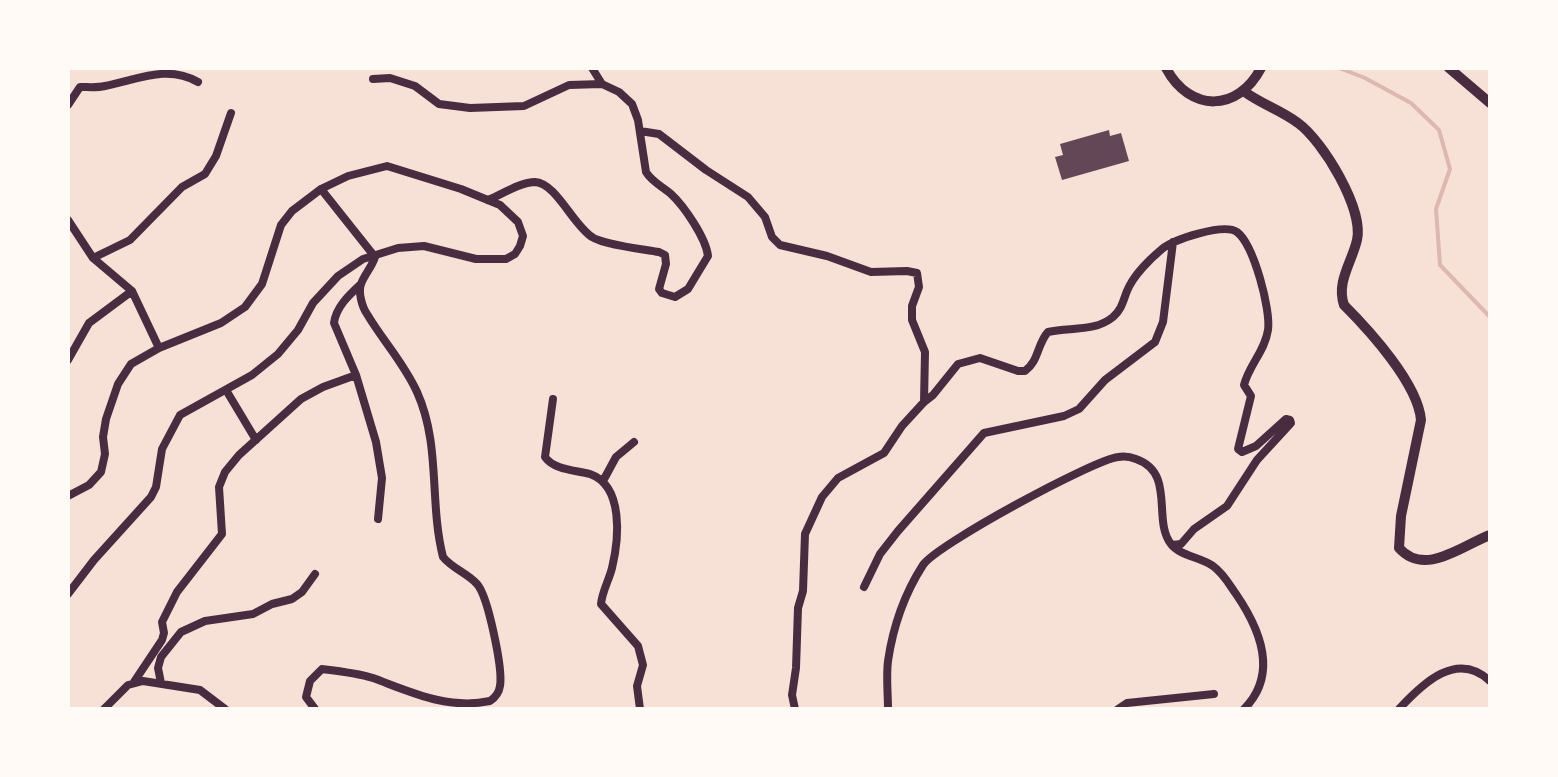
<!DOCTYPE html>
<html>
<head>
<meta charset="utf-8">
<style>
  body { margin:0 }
  #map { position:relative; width:1558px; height:777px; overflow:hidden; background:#f7e1d7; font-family:"DejaVu Sans",sans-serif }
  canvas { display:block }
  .frame { position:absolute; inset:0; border:70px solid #fffaf5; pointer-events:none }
</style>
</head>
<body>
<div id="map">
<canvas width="1558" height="777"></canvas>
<div class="frame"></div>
</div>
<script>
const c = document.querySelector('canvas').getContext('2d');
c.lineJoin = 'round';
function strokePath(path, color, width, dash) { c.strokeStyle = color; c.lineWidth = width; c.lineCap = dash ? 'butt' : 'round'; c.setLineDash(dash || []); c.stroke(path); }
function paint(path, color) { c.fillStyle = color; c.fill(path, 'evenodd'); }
const stream = new Path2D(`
  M1339,68L1365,78L1411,103L1439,130L1450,169L1436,209L1440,265L1490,317`);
const building = new Path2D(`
  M1109,130L1110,136L1121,133L1129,161L1062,180L1055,157L1063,155L1060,144Z`);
const minor = new Path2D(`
  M592,68L602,84
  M373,79L390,78L415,86L439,104L470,108L524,106L569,85L602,84L619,92L632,104L638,120L646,172C652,182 662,186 671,194C684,206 706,238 708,256L688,289L675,297L662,293L659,289L666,264L665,255L659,252C643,249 604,245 592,237C573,225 556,183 535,182C520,182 501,195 488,200
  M68,105L80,87C88,87 97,88 105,86C137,80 167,64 198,82
  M640,131L659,134L706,170L748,197L765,217L772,237L780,245L827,256L871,272L907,271L917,273L919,287L912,306V320L925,352L924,402
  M321,189L375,257
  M68,220L93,258L132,291L159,348
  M93,258L130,240L182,187L205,174L216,156L231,113
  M361,284C349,295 336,307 334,323L356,375L376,442L382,478L378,519
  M68,360L89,323L132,291
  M226,390L256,440
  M553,399L545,457C554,470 575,470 590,474C624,486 619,539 612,568C609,580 602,592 601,604L638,646L643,665L637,686L640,709
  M603,481L616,457L634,442
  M68,496L89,485L101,472L105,454L103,437L106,419L118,384L131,364L159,348L221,323L245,307L262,284L281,225L292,211L321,189L348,176L387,166L461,189L500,205L518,222L523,236L520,246L515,254L506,259H476L424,246L398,248L363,259L338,276L313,303L298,330L278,354L252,375L180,415L162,449L156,487L151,497L94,560L68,594
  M864,587L880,554L898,531L984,433L1064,416L1079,409L1105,380L1155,342L1163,322L1173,242
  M134,682L162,640L164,633L162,622L177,592L222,534L219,487L225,472L239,455L301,399L323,387L356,375
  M161,683L158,668L161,657L181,632L205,621L253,614L272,604L292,599L302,592L315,574
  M104,709L128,685L143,681L200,690L225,709
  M315,709L306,697L310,681L322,669C339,671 357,673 373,678C411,692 448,710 490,701C496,697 499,693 500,686C503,669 488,596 477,584C467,573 453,569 443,557C429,502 441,445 417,392C404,363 383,341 367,314C362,307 358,292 361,284C364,275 372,267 375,257
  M795,709L792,695L796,668L798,608L803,591L805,534L822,497L838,478L884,453L902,426L924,402L933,395L958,364L980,358L1018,371H1025C1039,361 1037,344 1048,332C1070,327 1095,332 1113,317C1122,309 1123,301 1127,291C1133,276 1150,259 1162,249C1174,239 1224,223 1237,232C1254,245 1271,310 1268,330C1265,351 1249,365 1244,385L1251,396L1238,449L1242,452L1256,446L1286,419L1290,420L1291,423L1257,460L1227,506L1194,529L1181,544L1172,545
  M888,709C888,693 886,676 888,661C893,627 905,593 923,565C936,545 1093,460 1118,457C1123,456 1131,457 1136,459C1176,473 1152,520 1171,544C1180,556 1201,557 1213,566C1223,573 1229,584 1236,594C1260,629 1279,674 1244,709
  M1118,709L1127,703L1214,694
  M1399,709C1423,683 1457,650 1490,681`);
const tertiary = new Path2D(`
  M1166,68C1190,113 1238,112 1261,68
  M1449,68L1490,103
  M1245,92C1261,104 1281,110 1298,123C1323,141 1364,209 1357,240C1352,262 1336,282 1344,305C1370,331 1418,384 1421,420L1401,516L1399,548C1425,577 1461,546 1490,535`);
strokePath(stream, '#dcb8b0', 4);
paint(building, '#644757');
strokePath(minor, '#4a2c40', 8);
strokePath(tertiary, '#4a2c40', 10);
</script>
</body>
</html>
